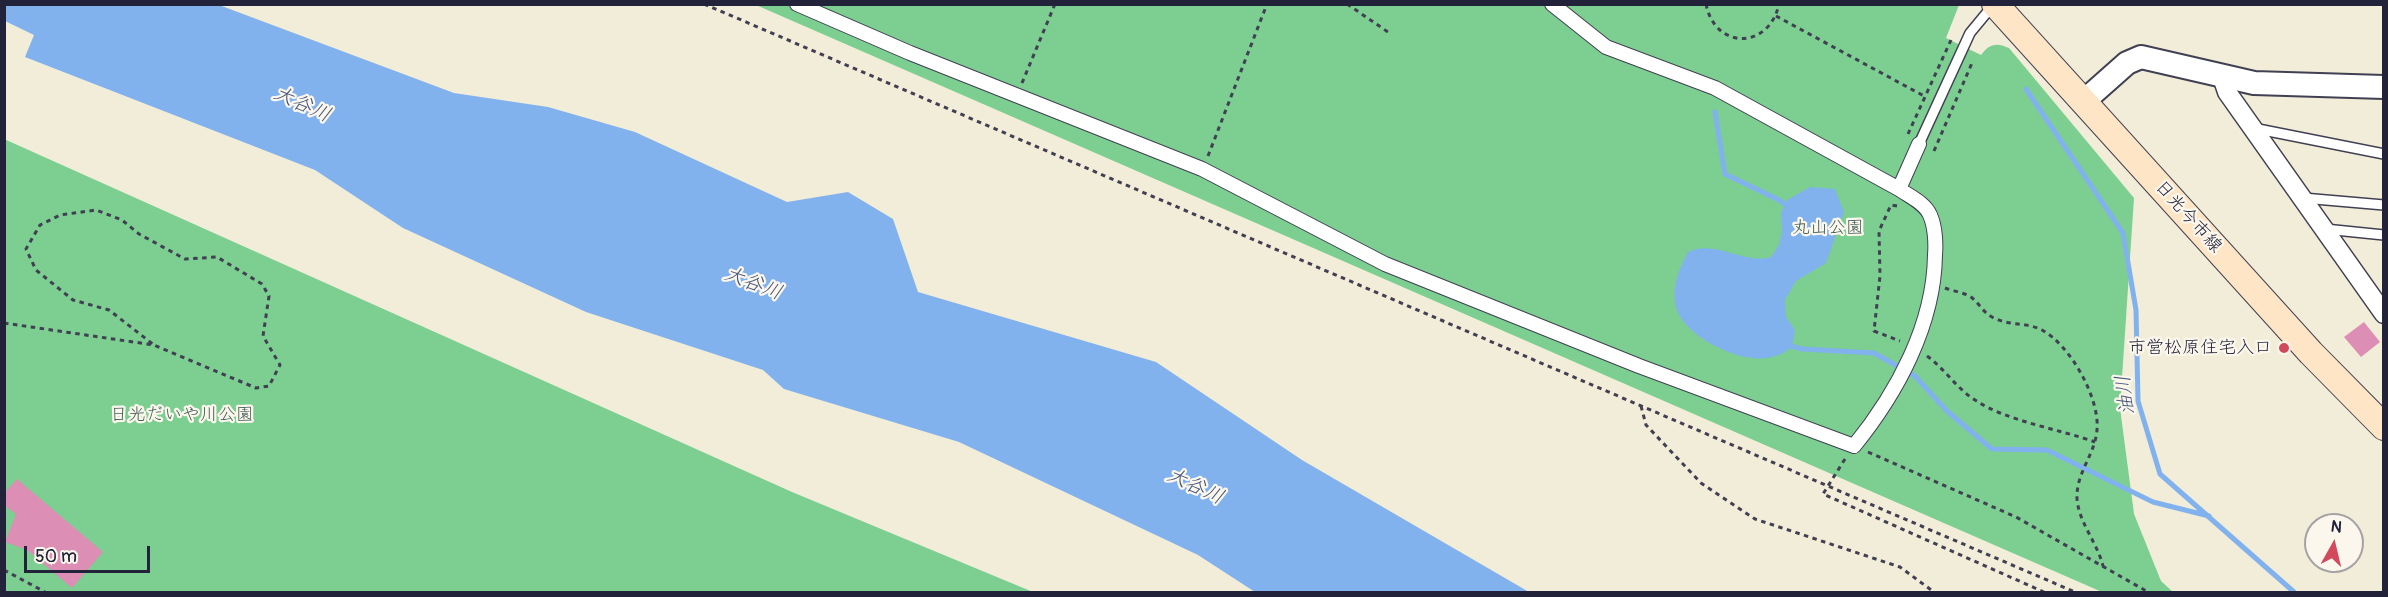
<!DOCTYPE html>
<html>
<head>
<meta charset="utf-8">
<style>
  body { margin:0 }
  #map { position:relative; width:2388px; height:597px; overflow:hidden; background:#f2edd8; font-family:Pangolin,sans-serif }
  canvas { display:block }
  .frame { position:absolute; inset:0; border:6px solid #22223b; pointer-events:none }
  .north { position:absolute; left:2304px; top:513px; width:60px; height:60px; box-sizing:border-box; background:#fbf7ec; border:2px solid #a4a2a5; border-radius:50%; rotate:8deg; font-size:16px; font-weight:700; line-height:24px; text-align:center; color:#22223b }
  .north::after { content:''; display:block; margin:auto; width:21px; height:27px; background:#d1495b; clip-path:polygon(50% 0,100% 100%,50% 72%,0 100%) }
  .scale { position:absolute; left:24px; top:546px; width:126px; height:27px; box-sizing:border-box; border:3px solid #22223b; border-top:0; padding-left:8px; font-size:18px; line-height:21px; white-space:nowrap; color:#22223b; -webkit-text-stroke:4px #fbf7ec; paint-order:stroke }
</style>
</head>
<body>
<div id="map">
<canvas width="2388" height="597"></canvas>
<div class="frame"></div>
<div class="north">N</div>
<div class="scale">50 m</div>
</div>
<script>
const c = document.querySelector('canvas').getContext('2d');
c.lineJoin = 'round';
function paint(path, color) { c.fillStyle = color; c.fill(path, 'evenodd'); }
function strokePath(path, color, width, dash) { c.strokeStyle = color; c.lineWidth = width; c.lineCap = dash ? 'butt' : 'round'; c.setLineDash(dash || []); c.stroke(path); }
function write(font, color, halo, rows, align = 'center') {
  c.font = font + ' Pangolin,"Klee One",sans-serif'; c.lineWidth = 4.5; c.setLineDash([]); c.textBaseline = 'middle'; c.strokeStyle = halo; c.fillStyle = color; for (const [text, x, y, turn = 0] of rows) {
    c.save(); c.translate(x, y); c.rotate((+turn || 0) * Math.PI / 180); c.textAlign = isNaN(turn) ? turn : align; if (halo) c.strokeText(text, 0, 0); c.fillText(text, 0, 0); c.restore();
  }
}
const green = new Path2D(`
  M756,5H1959L1946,38L1981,55C1989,44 1996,42 2009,48L2134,198L2120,408L2134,514L2161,581L2173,592H2102Z
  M4,139L792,492L1033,592H5Z`);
const water = new Path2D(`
  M5,4L219,5L454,93L548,107L635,132L787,202L848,192L893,219L918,292L1156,362L1302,460L1529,592H1255L1198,555L959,442L784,389L763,370L586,312L403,228L315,170L25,57L34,35L5,21Z
  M1810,187L1835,189L1844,212L1826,263L1796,281L1785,300L1786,317L1795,330L1792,347C1781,356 1767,360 1753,358C1728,356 1686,335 1677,310C1670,290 1679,269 1688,252C1716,239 1743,265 1771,257L1779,245L1782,231L1781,213L1787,200Z`);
const stream = new Path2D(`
  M2026,89L2123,233L2136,310L2138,401L2160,474L2294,592
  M1715,112L1725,174L1779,200L1790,208
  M1788,345L1802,349L1874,353L1915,376L1947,411L1992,449L2047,450L2153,502L2209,516`);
const building = new Path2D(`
  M2364,322L2380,342L2361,357L2344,337Z
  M17,479L103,552L72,588L27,550L5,542L16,514L4,505V493Z`);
const path = new Path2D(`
  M704,4L2075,592
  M1347,4L1388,32
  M1706,4C1715,50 1769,50 1779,4
  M1776,16L1924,96
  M1022,83L1055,4
  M1908,134L1951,40
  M1934,151L1972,63
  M1208,156L1267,4
  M1897,206L1891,205L1879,231L1880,276L1874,331L1900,341
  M1945,288C1953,291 1965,293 1971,297C1980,304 1983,313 1994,318C2010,326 2026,322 2042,330C2070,345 2100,398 2097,430C2095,455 2076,472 2077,499C2079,523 2097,542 2103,566
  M4,323L154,345L256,388L269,386L280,365L263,336L269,296L262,284L217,257L185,259L139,234L122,220L96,210L60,215L40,225L26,249L36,270L73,300L109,310L154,345
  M1927,356C1945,369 1956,388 1975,400C2006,421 2059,429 2095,442
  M1641,406L1646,425L1701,483L1755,519L1900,567L1934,592
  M1868,452L2016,517L2148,592
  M1845,459L1823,494L2044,592
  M4,570L45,592`);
const service = new Path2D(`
  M2253,128L2384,154
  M1919,144L1970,33L1994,4
  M2303,198L2384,205
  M2325,229L2384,235`);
const pedestrian = new Path2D(`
  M797,4L910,53L1202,169L1385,264L1639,366L1854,446C1897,393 1934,325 1935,255C1936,243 1935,226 1930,215C1925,203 1909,196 1899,189L1715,88L1606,47L1552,4
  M1899,189L1919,144`);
const minor = new Path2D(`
  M2222,77L2227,92L2384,314`);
const tertiary = new Path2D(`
  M2083,102L2127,63L2141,57L2254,83L2384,87`);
const secondary = new Path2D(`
  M1995,4L2311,353L2384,427`);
const markers = [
  [2284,348,6,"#d1495b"]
];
const streetNames = [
  ["日光今市線",2188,217,48]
];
const parkNames = [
  ["丸山公園",1828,228],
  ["日光だいや川公園",182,415]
];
const poiNames = [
  ["市営松原住宅入口",2272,348]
];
const waterNames = [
  ["大谷川",302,105,24],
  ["大谷川",753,284,21],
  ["油川",2126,395,-97],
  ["大谷川",1195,487,25]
];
paint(green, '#7ccf91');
paint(water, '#82b2ed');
strokePath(stream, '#82b2ed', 5);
paint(building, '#dc8eb4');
strokePath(service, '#414053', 12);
strokePath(pedestrian, '#414053', 16);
strokePath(minor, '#414053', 21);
strokePath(tertiary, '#414053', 26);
strokePath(secondary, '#414053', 28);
strokePath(path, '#414053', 3, [4.5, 4.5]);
strokePath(service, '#fff', 9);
strokePath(pedestrian, '#fff', 14);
strokePath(minor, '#fff', 18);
strokePath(tertiary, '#fff', 22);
strokePath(secondary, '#fde5c5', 26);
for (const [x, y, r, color] of markers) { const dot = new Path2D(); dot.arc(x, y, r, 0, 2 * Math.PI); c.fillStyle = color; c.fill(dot); strokePath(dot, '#fbf7ec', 2); }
write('18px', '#22223b', '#fbf7ec', streetNames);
write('18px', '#425f59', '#fbf7ec', parkNames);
write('18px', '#22223b', '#fbf7ec', poiNames, 'right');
write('italic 20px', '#445479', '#fbf7ec', waterNames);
</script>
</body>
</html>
